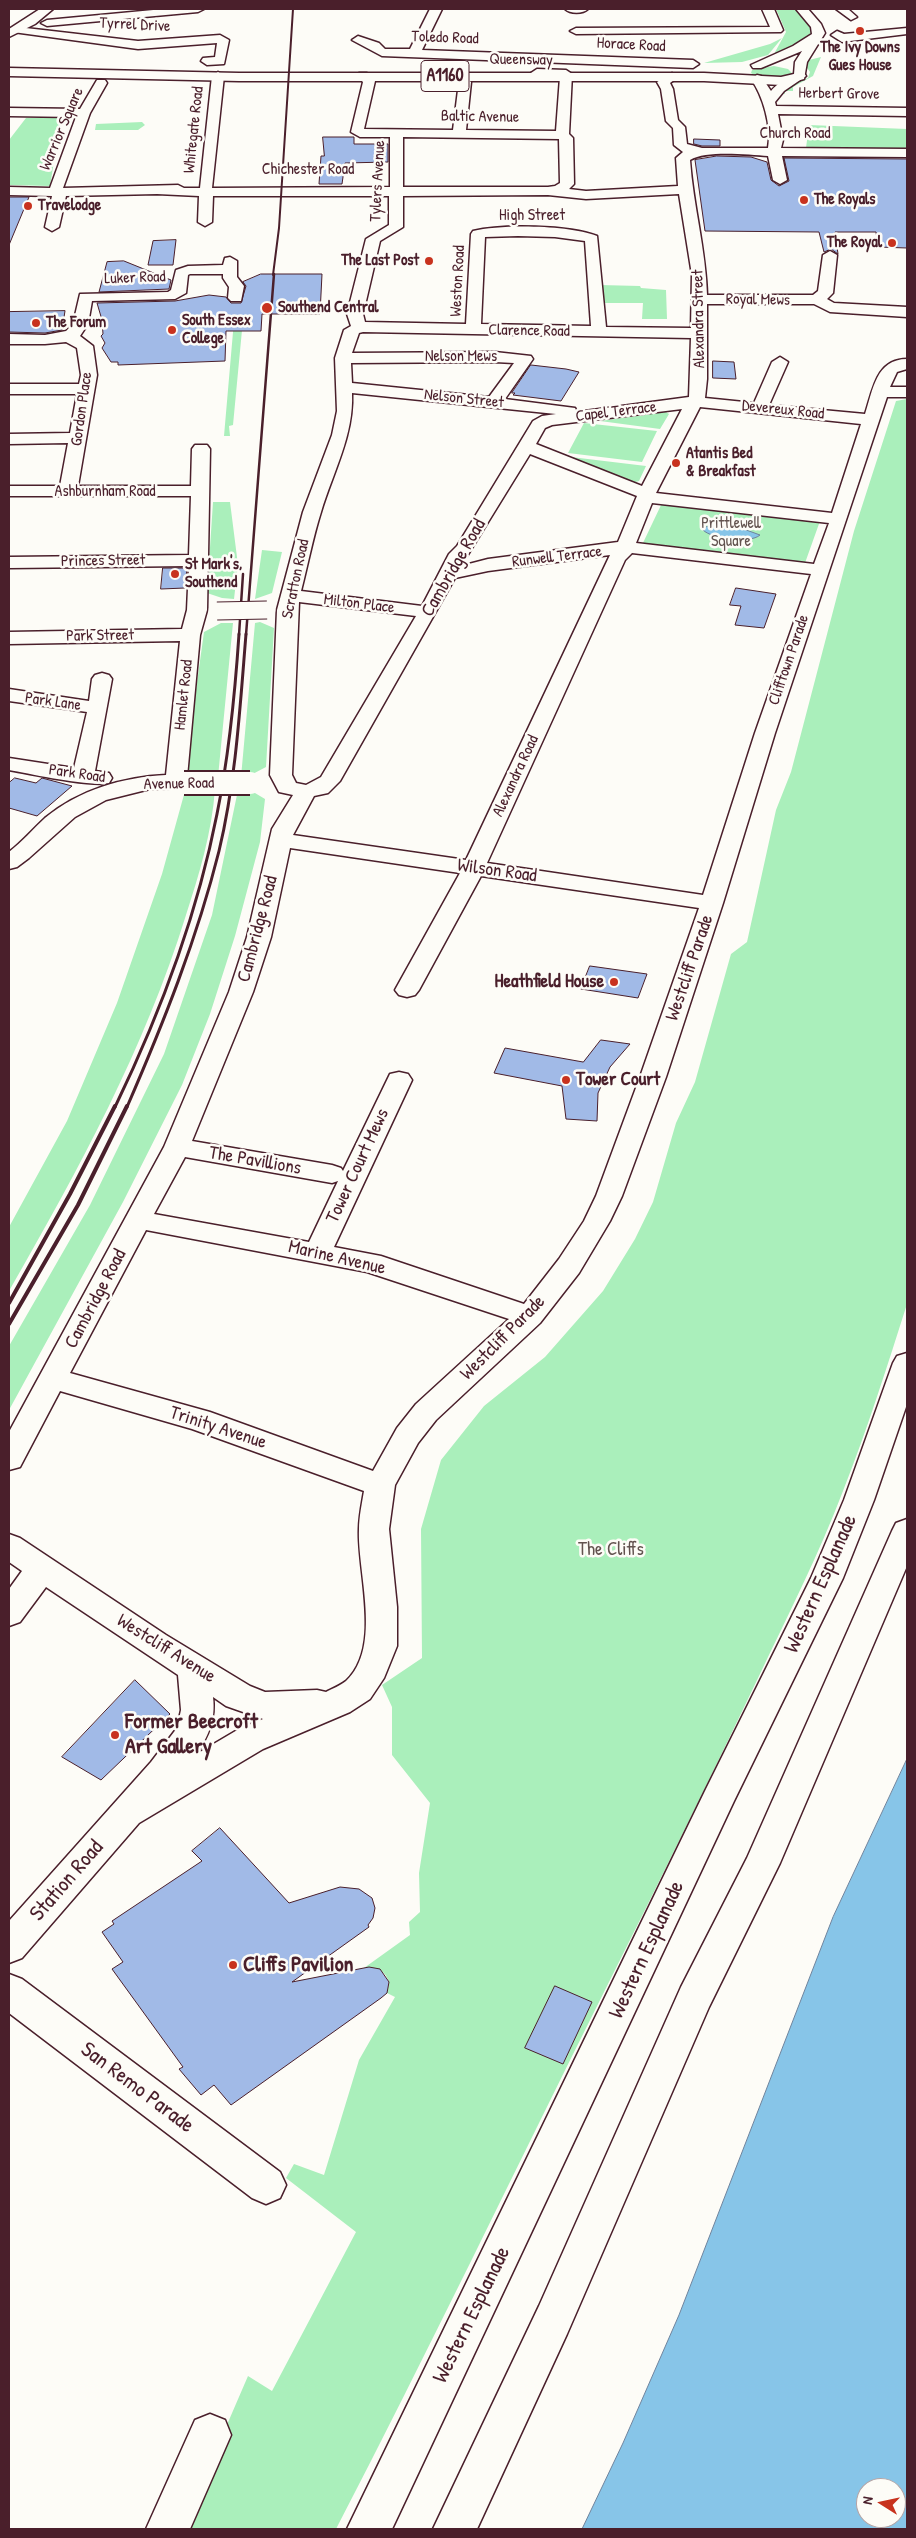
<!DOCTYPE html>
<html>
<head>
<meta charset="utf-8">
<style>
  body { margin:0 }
  #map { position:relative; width:916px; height:2538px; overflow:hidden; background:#fdfcf7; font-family:"Patrick Hand",sans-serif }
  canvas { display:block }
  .frame { position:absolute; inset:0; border:10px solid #4a1f2b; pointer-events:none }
  .north { position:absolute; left:856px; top:2478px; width:50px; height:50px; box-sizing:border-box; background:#fdfcf7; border:1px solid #b5a4a5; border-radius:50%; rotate:280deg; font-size:14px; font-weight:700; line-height:20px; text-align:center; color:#4a1f2b }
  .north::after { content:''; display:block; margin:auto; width:18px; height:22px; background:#c8321e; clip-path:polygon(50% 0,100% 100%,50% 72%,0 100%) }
</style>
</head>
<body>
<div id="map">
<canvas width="916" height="2538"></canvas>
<div class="frame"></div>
<div class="north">N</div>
</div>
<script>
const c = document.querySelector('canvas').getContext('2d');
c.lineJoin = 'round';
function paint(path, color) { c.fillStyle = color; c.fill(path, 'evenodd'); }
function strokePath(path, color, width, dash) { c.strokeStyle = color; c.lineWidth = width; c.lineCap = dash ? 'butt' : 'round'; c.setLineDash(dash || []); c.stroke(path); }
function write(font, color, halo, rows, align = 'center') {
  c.font = font + ' "Patrick Hand",sans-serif'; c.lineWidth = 5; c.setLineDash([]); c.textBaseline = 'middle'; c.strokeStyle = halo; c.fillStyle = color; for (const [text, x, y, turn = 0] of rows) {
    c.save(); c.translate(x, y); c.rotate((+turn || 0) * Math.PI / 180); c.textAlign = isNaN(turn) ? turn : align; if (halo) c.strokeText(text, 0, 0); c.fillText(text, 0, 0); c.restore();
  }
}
const green = new Path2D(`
  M776,9H796L812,27L811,36L778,55L774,54L786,32Z
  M782,38L768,55L742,62L704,63L770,44Z
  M821,57L813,76L793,87V91H785V94L780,92L781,89L808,78L810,72L805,65L809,60Z
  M774,66L788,69L793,74C784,80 760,79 751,73L752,70Z
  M26,118H61L50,186L9,185V140Z
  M142,122L145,125L138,130H95L96,124Z
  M809,125L907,129V150L806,148Z
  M600,285L640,286L641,288L666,290L667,319H642L643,303H602Z
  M235,309H244L233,425L229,426L230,436H224Z
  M907,399V1304C887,1367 867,1430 843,1491C819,1554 788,1615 759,1676C708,1783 656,1888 603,1994C514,2172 428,2352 336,2529H182L248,2376L272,2391L356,2232L286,2178L294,2164L324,2175L359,2060L395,1997L387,1993L389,1982C384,1968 376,1969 364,1968L410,1935L409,1922L420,1912L419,1873L430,1803L392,1755V1707L382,1685L422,1658L421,1529L441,1460L484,1406L545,1357L603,1291L635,1239L653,1202L676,1123L695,1082L731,954L747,942L776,810L791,772L854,531L896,401Z
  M666,412L669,414L660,429L600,421Z
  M584,423L657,431L642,462L568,453Z
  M571,457L646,466L639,481L632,483Z
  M213,502H230L238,565L234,599L222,598L207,593Z
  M662,503L820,521L805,563L642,545Z
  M262,550L282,552L272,593L255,599Z
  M260,622L274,628L266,767L247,777H241L255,623Z
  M221,623H233L218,777L198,776L185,769L204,632Z
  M215,789C212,832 199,875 186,915C144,1050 79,1169 9,1291V1227L67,1121L117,1003L162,874L185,791Z
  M238,790H250L265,799L260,842L235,936L210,1014L182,1085L123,1202L9,1410V1346L90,1205L164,1054L212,915Z`);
const water = new Path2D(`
  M722,526L738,527L760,535C750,544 712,539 703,530L706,527Z
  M907,1759V2529H582L623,2443L679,2315L833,1917ZM866,2488H896V2518H866Z`);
const building = new Path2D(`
  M323,137H354V144H388V162L345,163L342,184H319L321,156H324Z
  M694,139L720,140V146H702L694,144Z
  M717,156L751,157L767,162L771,180L779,186L789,181L784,158L907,159V248L878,247L876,232H835L838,254L831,249L824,252L819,232L705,231L695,160Z
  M9,197H29L9,245Z
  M176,240L173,265H148L153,241Z
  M124,261L171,280L169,289L99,292L107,262Z
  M261,274H322L320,314H262L261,331H226L225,361L118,365V362H111L102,348L105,343L101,336L103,334L102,320L97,303L175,301L209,295L226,297L231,303H241L246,286L243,282Z
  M65,311L62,330L45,333L9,332V312Z
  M713,361L734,362L736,379L713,378Z
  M531,365L566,369L579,372L561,401L513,395L515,393H512Z
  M163,568H187L185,588L161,589Z
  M736,588L776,594L764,628L735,625L741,606L730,605Z
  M15,778L36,783L42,778L72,786L37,816L9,808V783Z
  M590,966L647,974L638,998L581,989Z
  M601,1040L630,1044L610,1067L598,1093L597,1121L566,1119L562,1086L494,1073L505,1048L583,1062Z
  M135,1680L170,1714L101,1780L62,1757Z
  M220,1828L289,1903L340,1887L359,1889L372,1898L375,1908L373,1918L368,1925L369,1927L292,1982L369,1967L380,1969L389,1982L387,1993L381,1998L231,2105L214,2085L201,2095L179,2069L183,2067L112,1969L123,1962L102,1932L114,1924L112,1921L202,1861L192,1851Z
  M555,1986L592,2002L563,2064L525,2048Z`);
const minor = new Path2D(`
  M164,9H204L198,12L47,26L41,23L47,20Z
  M430,9H442L422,50L693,60L699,64L693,68L382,56L352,40L358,36L379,43L385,49H410Z
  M565,9H588C583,14 570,14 565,9Z
  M762,9H774L783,30L781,32L576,34L570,31L576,28L770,27Z
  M836,9H848L857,17L851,20Z
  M17,27L138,41L220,35L229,40L224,64L207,65L201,61L203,58L215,57L217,43L138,49L13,32L11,30Z
  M907,28V34L842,42L831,35L837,31L844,34Z
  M537,69L566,70L572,74L569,134L573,138L574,184L569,189L586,191L678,186L676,158L683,152L674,145L673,128L666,121L661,89L657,82L672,73L678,77L670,83L673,89L678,120L685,127L687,144L702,148H768C772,126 763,96 751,79L757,75L761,76L771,91C778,83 794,71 804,73L806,76L784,91L775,102L776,106L907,108V116L778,114L783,140L781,148L907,149V157L782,156L787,180L780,184L773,180L768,156C748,155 707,150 690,160C693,205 706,250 707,295H813L818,291L823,255L830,251L837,255L833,293L827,299L834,303L907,307V317L830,312L814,304H707V379L705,398L754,403L772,362L780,357L788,362L769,405L865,414C873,390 876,359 907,359V369L897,372L890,387H907V397H887L775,733L723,903L666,1077L622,1196L610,1221L579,1273L540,1323L436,1420L418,1443L395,1485L389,1529L397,1607V1646L384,1678L370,1699L350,1712L263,1749L139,1823L22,1958L9,1963V1921L151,1762L177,1728L181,1710L178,1675L46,1587L20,1622L9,1626V1589L22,1571L9,1562V1534L20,1538L166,1635L250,1686L265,1692L317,1690L326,1692C332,1689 341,1685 346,1681C383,1647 357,1572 359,1529C359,1517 362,1503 364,1491L192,1429L60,1391L20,1467L9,1470V1432L164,1147L229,992L247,937L272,829L293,795L279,792L270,775L277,610L303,512L332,435L337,411L335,358L344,330L351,326L347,314L366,239L389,225V196H213L212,222L205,226L198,222L199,196L157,194L66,196L59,227L52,231L45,227L52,196L9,195V187L50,188L76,117L9,116V108L80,109L97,80H105L107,83L90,113L63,188L178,185L184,188H200L212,76L218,72L224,76L212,188L390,187V137H360L351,132L363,82L357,76L359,73H367L375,81L364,129L453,130L459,82L465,78L471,82L466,130L556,131L560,77L533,76L531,73ZM403,137L559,139L560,183L555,186L548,187H403ZM679,194L692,275L691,328L606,327L597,236C569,225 502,224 473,231L471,234L466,324L365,322L363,314L380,241L403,227V196L548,195L586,199ZM518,236L555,237L585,241L591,326L481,324L485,237ZM363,332L691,338L689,397L577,412L575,408L505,399L533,359L531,356L495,352L352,353L359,333ZM495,362L514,363L489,397L352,383L351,363ZM352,393L556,414L542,416L533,421L457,546L449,554L422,606L301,591C308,564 313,537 321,512C333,472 354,435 352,393ZM700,407L861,424L832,513L656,493ZM682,409L642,486L536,444L545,428L552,425ZM530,454L637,496L618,542L488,559L461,566ZM652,503L829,523L814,564L636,543ZM632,553L811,574L755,733L703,895L487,863L625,560ZM610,555L466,860L293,835L314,796L328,793L340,781L455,578L488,571ZM299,602L416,616L321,777L306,785L296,783L292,775ZM290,848L460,873L395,990L399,995L407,997L415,995L419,990L481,876L699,908L640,1077L596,1196L584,1221L559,1259L524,1304L381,1256L334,1247L412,1080L408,1074L399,1072L390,1074L343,1171L341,1168L332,1165L192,1141L253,992L271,937ZM185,1157L332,1183L338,1181L309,1242L154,1214ZM146,1230L367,1272L509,1319L416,1404L397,1428L373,1471L210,1412L70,1373ZM213,1697L226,1706L263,1719L239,1729L195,1755C208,1738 216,1720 213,1697Z
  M230,257L237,261V277L244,286L241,301H231L228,298L229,287L223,278V274H190L188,275L186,293L175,299L92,301L88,324L80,336L93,346L97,375L78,486H191L192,449L195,445H207L210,449L207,610L200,635L187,777L195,783L192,788L150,789L106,800L75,817L29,858L17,867L9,869V852C22,842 33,829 45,818C79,790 123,777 166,775L180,641L9,644V632L182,629L187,610L189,566L9,568V557L189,555L191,496H9V486H60L68,443L9,444V434L70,433L77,394H9V384H79L81,375L77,348L66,342L45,344H9V334L45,335L66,331L73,324L80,294L168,292L171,290L176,270L188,266L223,265L225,258Z
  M102,673L109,675L112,679L95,771L109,773L112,778L109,783C90,787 31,774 9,770V758L74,768L87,712L9,701V689L89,701L92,679L95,675Z
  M907,1353V1404L874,1500L843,1578L734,1801L392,2529H347L705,1791L811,1578L844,1500L893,1363L897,1356Z
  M907,1519V1566L780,1863L709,2007L567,2334L477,2529H433L539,2306L681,1987L747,1858L892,1531L896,1523Z
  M9,1974L22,1979L280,2172L286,2185L280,2198L266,2204L252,2198L9,2013Z
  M210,2414L225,2420L231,2435L190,2529H146L195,2420Z`);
const major = new Path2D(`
  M40,9H53L35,24L9,37V29Z
  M796,9H808L821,24L825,33L807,62L804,79L781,85L704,81H239L9,76V68L239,73H704L781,77L794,74L795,62L802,51L761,68H753L751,65L793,46L812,34L811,27Z`);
const railFar3 = new Path2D(`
  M273,275L279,228L293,9`);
const railFar2 = new Path2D(`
  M239,635L243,574
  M246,635L274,274`);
const railFar1 = new Path2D(`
  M115,1107C160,1014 197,916 217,814C229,755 235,694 239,634
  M127,1107C163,1024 197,939 219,851C236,780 240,707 246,634`);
const rail = new Path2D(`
  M9,1303L70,1194L115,1106
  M9,1324L78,1205L127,1106`);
const minorBridgeFar1 = new Path2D(`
  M217,611L267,610`);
const minorBridge = new Path2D(`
  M184,783H250`);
const markers = [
  [860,31,5,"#c8321e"],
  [804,200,5,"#c8321e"],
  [28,206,5,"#c8321e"],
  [892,243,5,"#c8321e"],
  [429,261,5,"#c8321e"],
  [267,308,6,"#c8321e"],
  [36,323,5,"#c8321e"],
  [172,330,5,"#c8321e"],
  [676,463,5,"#c8321e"],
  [175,574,5,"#c8321e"],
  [614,982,5,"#c8321e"],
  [566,1080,5,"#c8321e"],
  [115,1735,5,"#c8321e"],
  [233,1965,5,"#c8321e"]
];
const farStreetnames = [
  ["Tyrrel Drive",135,25,3],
  ["Toledo Road",445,38,2],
  ["Horace Road",631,45,3],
  ["Queensway",521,60,1],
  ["Herbert Grove",839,94,1],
  ["Baltic Avenue",480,117,1],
  ["Warrior Square",62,129,-67],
  ["Whitegate Road",194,130,-84],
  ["Church Road",795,134],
  ["Chichester Road",308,170],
  ["Tylers Avenue",378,181,-87],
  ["High Street",532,216],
  ["Luker Road",135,278,-2],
  ["Weston Road",458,281,-87],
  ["Royal Mews",758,300,1],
  ["Alexandra Street",699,319,-91],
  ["Clarence Road",529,331,1],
  ["Nelson Mews",461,357],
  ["Nelson Street",464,399,6],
  ["Gordon Place",82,409,-82],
  ["Devereux Road",783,410,6],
  ["Capel Terrace",616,412,-7],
  ["Ashburnham Road",105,492],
  ["Runwell Terrace",557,557,-7],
  ["Princes Street",103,561,-1],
  ["Scratton Road",296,579,-78],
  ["Milton Place",359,604,7],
  ["Park Street",100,636,-1],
  ["Clifftown Parade",789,660,-71],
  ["Hamlet Road",184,695,-84],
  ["Park Lane",53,702,8],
  ["Park Road",77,774,8],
  ["Alexandra Road",516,776,-65],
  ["Avenue Road",179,784,-1]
];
const farPoinames = [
  ["The Ivy Downs",860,48,"center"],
  ["Gues House",860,66,"center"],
  ["The Royals",814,200],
  ["Travelodge",38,206],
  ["The Royal",882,243,"right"],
  ["The Last Post",419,261,"right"],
  ["Southend Central",278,308],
  ["South Essex",182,321],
  ["College",182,339],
  ["The Forum",46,323],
  ["Atantis Bed",686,454],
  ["& Breakfast",686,472],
  ["St Mark's,",185,565],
  ["Southend",185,583]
];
const farParknames = [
  ["Prittlewell",731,524],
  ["Square",731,542]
];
const shields = [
  [445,76,48]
];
const shieldNames = [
  ["A1160",445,76]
];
const streetNames = [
  ["Cambridge Road",454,568,-60],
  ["Wilson Road",497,871,8],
  ["Cambridge Road",258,929,-75],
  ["Westcliff Parade",690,968,-71],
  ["The Pavillions",255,1161,10],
  ["Tower Court Mews",358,1166,-65],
  ["Marine Avenue",337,1258,13],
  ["Cambridge Road",96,1299,-62],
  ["Westcliff Parade",503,1338,-45],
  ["Trinity Avenue",218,1428,18],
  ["Westcliff Avenue",166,1649,32]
];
const poiNames = [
  ["Heathfield House",604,982],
  ["Tower Court",576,1080,"left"]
];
const parkNames = [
  ["The Cliffs",611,1550]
];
const nearStreetnames = [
  ["Western Esplanade",821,1584,-66],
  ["Station Road",67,1881,-49],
  ["Western Esplanade",647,1950,-65],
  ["San Remo Parade",137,2088,37],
  ["Western Esplanade",472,2315,-64]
];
const nearPoinames = [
  ["Former Beecroft",125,1722],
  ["Art Gallery",125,1747],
  ["Cliffs Pavilion",243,1965]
];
paint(green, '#aaefbb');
paint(water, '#87c5e8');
strokePath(water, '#6f839c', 1);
paint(building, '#a1bae7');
strokePath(building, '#4a1f2b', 1);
strokePath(minor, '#4a1f2b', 3);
strokePath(major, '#4a1f2b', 3);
paint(minor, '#fdfcf7');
paint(major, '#fdfcf7');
strokePath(railFar3, '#4a1f2b', 2);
strokePath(railFar2, '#4a1f2b', 2.5);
strokePath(railFar1, '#4a1f2b', 3);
strokePath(rail, '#4a1f2b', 4);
strokePath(minorBridgeFar1, '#4a1f2b', 19, []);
strokePath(minorBridge, '#4a1f2b', 26, []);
strokePath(minorBridgeFar1, '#fdfcf7', 17);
strokePath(minorBridge, '#fdfcf7', 22);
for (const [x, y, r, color] of markers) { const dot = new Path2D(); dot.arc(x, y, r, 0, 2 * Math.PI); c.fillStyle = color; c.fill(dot); strokePath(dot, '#fdfcf7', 2); }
write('16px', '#4a1f2b', '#fdfcf7', farStreetnames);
write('bold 16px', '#4a1f2b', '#fdfcf7', farPoinames, 'left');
write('16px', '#62534f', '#fdfcf7', farParknames);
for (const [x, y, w] of shields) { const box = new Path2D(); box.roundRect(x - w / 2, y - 15.5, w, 31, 4); c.fillStyle = '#fdfcf7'; c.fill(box); strokePath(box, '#4a1f2b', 1); }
write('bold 18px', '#4a1f2b', null, shieldNames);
write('19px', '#4a1f2b', '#fdfcf7', streetNames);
write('bold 19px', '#4a1f2b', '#fdfcf7', poiNames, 'right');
write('19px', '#62534f', '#fdfcf7', parkNames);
write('22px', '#4a1f2b', '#fdfcf7', nearStreetnames);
write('bold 22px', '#4a1f2b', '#fdfcf7', nearPoinames, 'left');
</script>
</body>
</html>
